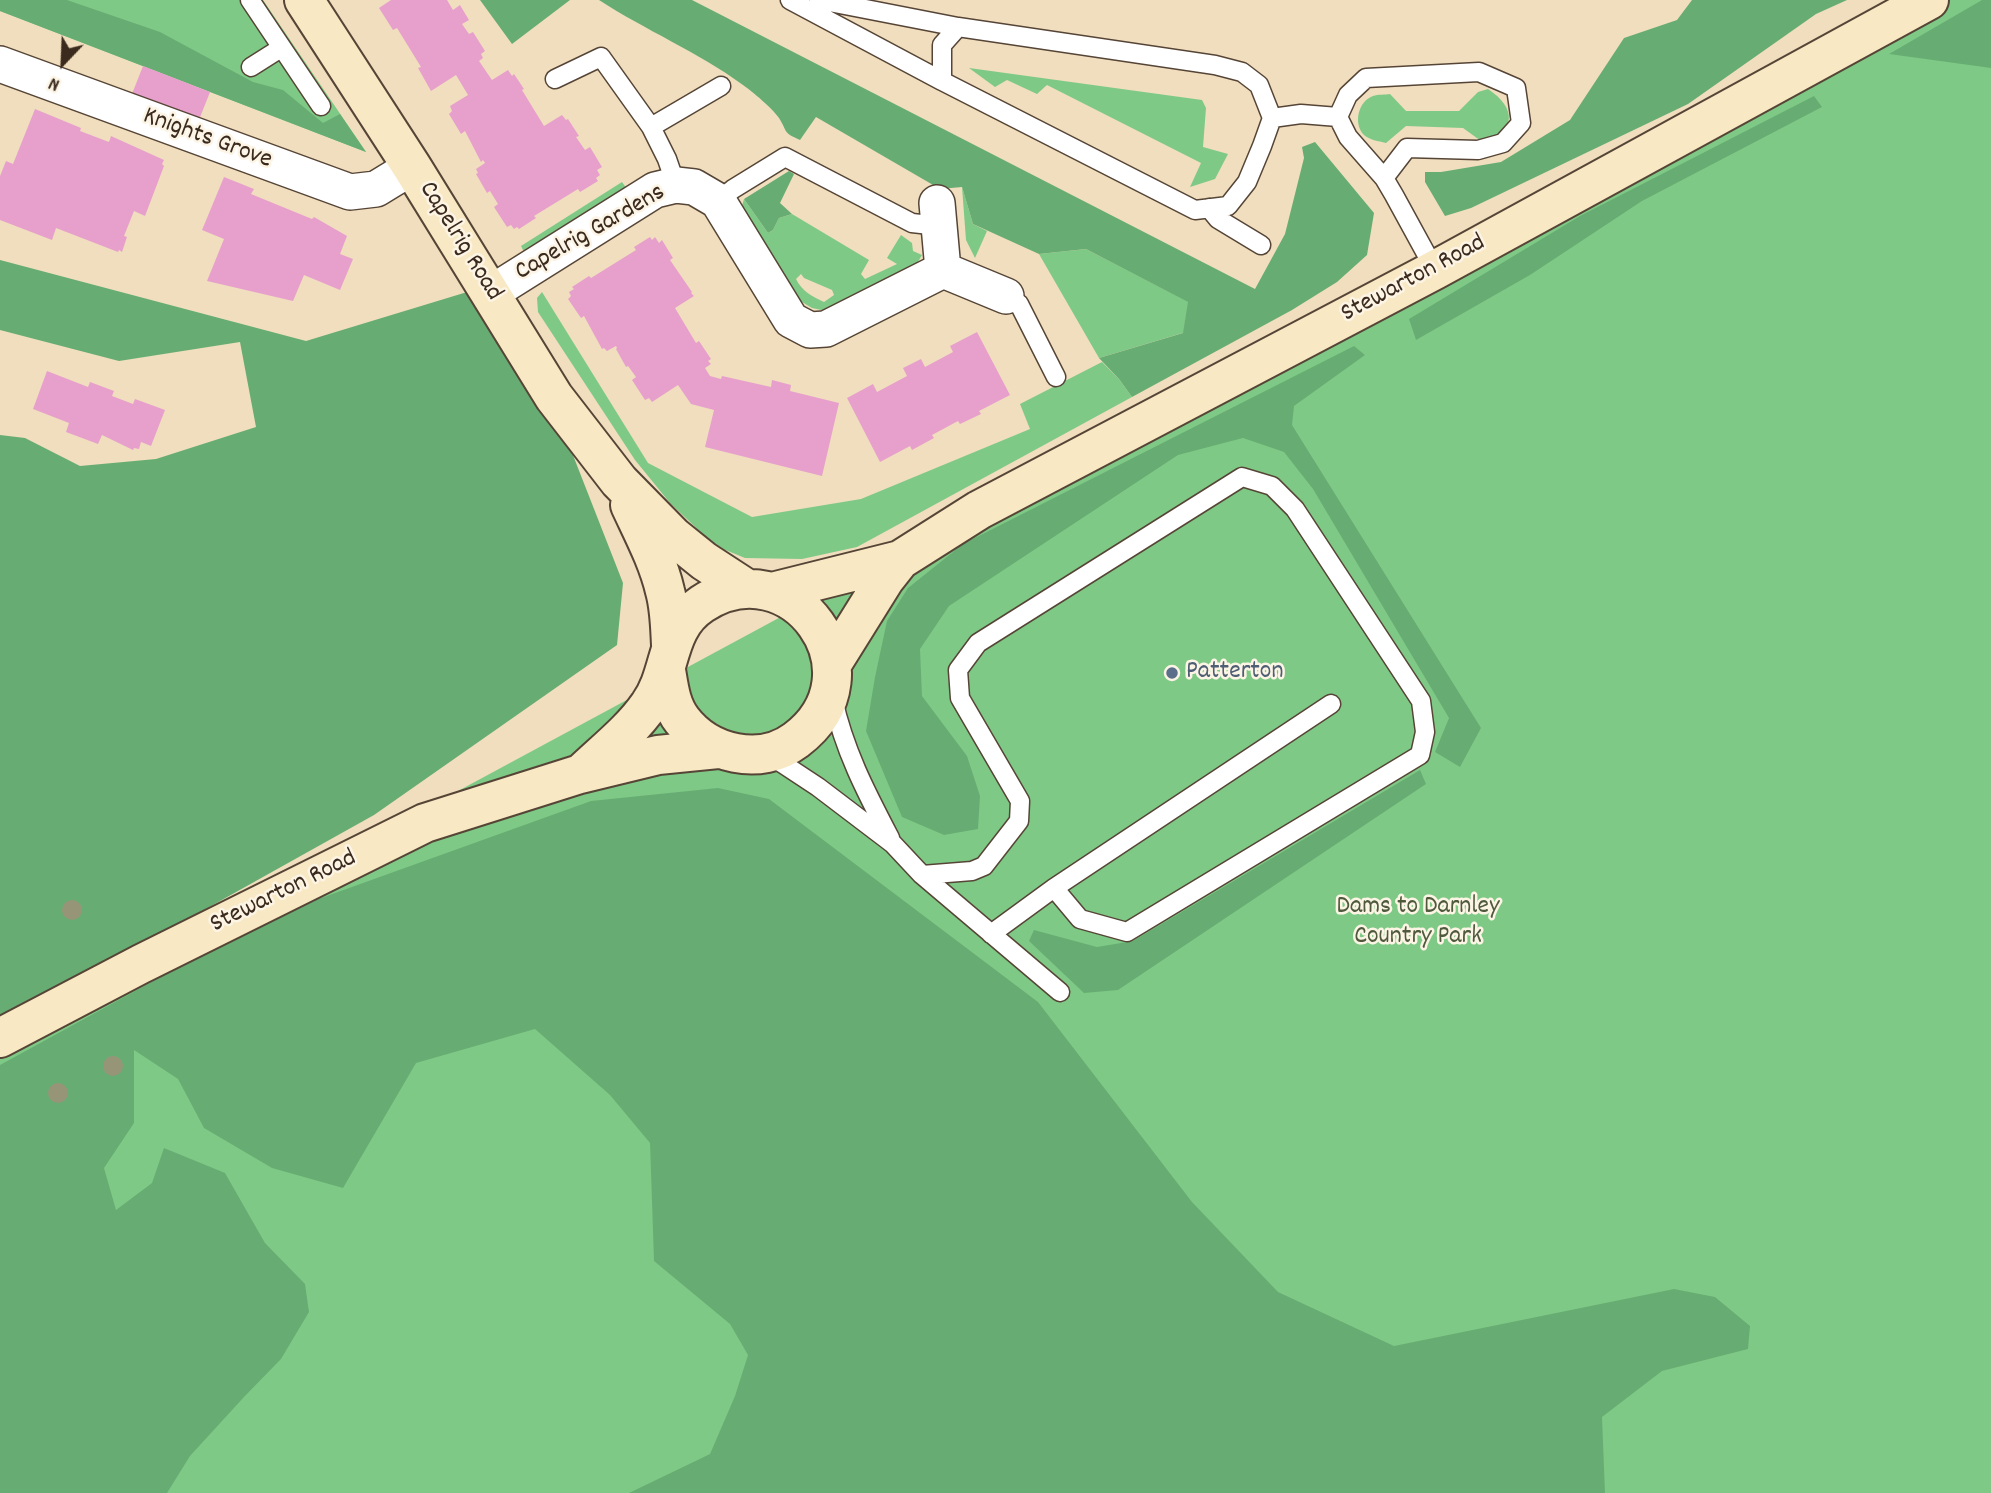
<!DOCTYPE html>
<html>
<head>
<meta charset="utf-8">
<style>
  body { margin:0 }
  #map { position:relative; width:1991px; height:1493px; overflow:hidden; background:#f0debe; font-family:Dekko,sans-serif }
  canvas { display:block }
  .north { position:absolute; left:28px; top:28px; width:70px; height:70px; -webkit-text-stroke:5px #fcf5e5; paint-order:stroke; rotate:203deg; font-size:19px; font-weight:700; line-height:28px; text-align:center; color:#3b2a1e }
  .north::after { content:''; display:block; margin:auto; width:24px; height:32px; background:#3b2a1e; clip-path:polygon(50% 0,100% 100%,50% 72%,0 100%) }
</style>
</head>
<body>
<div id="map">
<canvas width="1991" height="1493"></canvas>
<div class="north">N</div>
</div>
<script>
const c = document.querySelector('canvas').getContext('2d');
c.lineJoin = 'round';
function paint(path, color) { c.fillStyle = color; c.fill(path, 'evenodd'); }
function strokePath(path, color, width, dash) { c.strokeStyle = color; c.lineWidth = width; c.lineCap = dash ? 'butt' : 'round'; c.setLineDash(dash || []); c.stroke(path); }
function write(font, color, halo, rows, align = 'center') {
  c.font = font + ' Dekko,sans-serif'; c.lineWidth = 5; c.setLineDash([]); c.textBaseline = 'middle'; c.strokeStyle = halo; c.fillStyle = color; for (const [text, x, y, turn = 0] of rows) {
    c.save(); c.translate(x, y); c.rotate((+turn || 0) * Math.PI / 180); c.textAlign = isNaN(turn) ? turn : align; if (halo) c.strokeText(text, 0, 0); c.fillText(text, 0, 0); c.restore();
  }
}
const green = new Path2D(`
  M0,0H263L366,152L0,11Z
  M1933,0H1991V1493H0V1038L979,510Z
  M969,68L1202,100L1206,108L1203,147L1228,154L1215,179L1190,187L1201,163L1047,85L1037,94L1007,80L995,87Z
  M1488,89C1517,108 1517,133 1481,141L1463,128L1406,126L1386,143C1378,141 1370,140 1364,135C1353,124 1358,101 1373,96C1378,94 1385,95 1390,94L1406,111H1459L1478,92Z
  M622,182L627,189L524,252L521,246Z
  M962,187L973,224L987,231L975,258L966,240Z
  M744,199L768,233L773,230L779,218L792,214L869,260L861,274L865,279L897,264L887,258L901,235L912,243L913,251L922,255L916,265L826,311L812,308L797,299L741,209ZM801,274L804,278L832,290L834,295L824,302C811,296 802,291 796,279Z
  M1086,249L1189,302L1186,332L1099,358L1039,254Z
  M542,292L648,463L752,517L861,499L1030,429L1020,404L1102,362L1119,379L1132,397L857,547L802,559L745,558L723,549L707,538L670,503L635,460L538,312L537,298Z`);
const forest = new Path2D(`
  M0,0H67L160,32L253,82L283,90L323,123L340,114L366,152L0,11Z
  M480,0H570L512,44Z
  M599,0H692L1255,289L1285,234L1304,158L1302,147L1315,142L1374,213L1367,255L1337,282L1292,310L1132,397L1119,379L1099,358L1183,333L1188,302L1086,249L1039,254L973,224L962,187L940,189L816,117L800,140C782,132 788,132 779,118C772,108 753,92 743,85C698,52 645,30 599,0Z
  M1692,0H1847L1816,14L1688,104L1471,208L1445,216L1425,182V172H1441L1501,162L1570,120L1624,38L1677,20Z
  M1982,0H1991V68L1889,54Z
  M1814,96L1822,107L1642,201L1530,275L1416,340L1409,319L1580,216Z
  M789,171L794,174L780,203L792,214L779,218L773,230L768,233L744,199Z
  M0,260L306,341L477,289L569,445L623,583L617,645L374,815L109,963L0,1020V435L25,438L80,466L156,459L256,427L240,342L119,361L0,330Z
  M1354,346L1365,355L1294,406L1292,425L1481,728L1460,767L1435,752L1449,718L1313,489L1284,452L1243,438L1178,455L949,606L920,649L922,696L967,756L980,796L978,829L944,835L902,817L866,731L875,677L887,621L908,588L963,544Z
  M1420,770L1426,784L1118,990L1084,993L1029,941L1034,930L1097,947L1133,941Z
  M718,788L769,799L1038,1002L1192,1202L1278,1292L1394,1346L1674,1289L1715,1297L1750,1326L1748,1349L1662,1371L1602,1417L1605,1493H629L710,1454L735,1396L748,1355L730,1324L654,1261L650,1143L610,1095L535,1029L416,1063L343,1188L272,1168L204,1128L178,1079L134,1050V1123L104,1168L116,1210L152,1183L164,1148L225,1173L265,1243L305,1284L309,1312L281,1359L244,1397L190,1456L167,1493H0V1065L274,915L591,801Z`);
const building = new Path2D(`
  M391,0H447L453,10L460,5L469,20L462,24L469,34L473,32L485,51L481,54L483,58L479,61L492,80L508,70L512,76L514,74L524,89L522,90L544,126L562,115L566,120L568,119L579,136L576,137L585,150L590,147L602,167L597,170L600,175L596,178L598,181L580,192L578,189L534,216L536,218L519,229L517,227L514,229L511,225L507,227L494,207L498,204L490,191L487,193L476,174L478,173L476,169L485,163L483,160L481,162L465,131L461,134L449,114L452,111L450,106L468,95L456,75L431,91L418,68L421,67L397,28L393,30L379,8Z
  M143,66L210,92L197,125L130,99Z
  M35,109L81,128L80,131L109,142L111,136L164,160L162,164L164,166L145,216L134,211L124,236L127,237L122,252L119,250L118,252L56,228L52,240L0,220V176L6,161L13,164Z
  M224,177L254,189L251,194L312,219L314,217L347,236L340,254L353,259L340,290L304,275L293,301L207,281L224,239L202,230Z
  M650,237L652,240L655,237L659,243L662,240L673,258L670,260L692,292L691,293L694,296L675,308L696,343L699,341L711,359L708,361L711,364L705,368L710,376L721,379L722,376L771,387L772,380L791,385L790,391L839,403L822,476L705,447L714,410L691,404L678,385L652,402L649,398L645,400L632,380L636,377L628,366L626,367L616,349L617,348L616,346L607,351L604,348L602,349L584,316L581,318L568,299L571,296L569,292L574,289L572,287L589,276L591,278L636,250L634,247Z
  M977,332L1010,395L979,411L981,414L960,424L958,421L932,435L934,438L912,450L910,446L880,462L847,398L873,384L877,392L907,376L903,368L921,359L925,367L953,352L950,346Z
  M47,371L88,387L90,382L114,391L112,396L133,404L135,399L165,410L151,446L141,442L139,449L134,448L133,450L102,435L98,444L66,432L69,423L33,409Z`);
const lane = new Path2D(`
  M250,0L321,106
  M790,0L942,81
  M819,0L958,27
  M958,27L1215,65L1242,72L1259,85L1272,118L1262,146L1247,182L1228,206L1195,210L942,81V45Z
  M251,67L281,48
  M555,79L601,57L651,127L667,159L676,185
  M1272,118L1301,114L1338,117
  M651,127L721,86
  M1384,178L1407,148L1478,150L1503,143L1521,123L1516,88L1479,72L1366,78L1348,95L1338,117L1348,137L1384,178L1394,195L1435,270
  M718,201L733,189L785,157L912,223L939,226
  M1209,208L1218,219L1261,245
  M1006,296L1019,304L1056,377
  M833,699C844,750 866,792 890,838
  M768,754L818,787L893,844L922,875L1060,992
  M922,875L972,871L984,866L1019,821L1020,801L960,698L958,670L978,643L1242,477L1272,486L1295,509L1421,701L1425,732L1420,755L1127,932L1080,919L1054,888
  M991,934L1054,888L1331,704`);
const street = new Path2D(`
  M0,64L350,192L376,189L412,167
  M937,203L943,270
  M491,293L655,190L676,185L694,187L718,201L791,320L810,330L826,329L943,270L1006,296`);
const secondary = new Path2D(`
  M304,0L412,167L554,397L619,481L673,536L704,561L747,589
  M630,505C643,533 658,561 665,591C670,609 670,627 671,645
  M772,592L900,560L979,510L1435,270L1929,0
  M832,664L885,579L900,560
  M582,773C605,751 631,731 649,705C673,672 664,629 702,604C792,545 885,673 796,740C760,767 708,754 682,720C671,706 669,688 666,670
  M0,1038L141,964L425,823L580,774L658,755L718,749`);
const trees = [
  [72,910],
  [113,1066],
  [58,1093]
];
const markers = [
  [1172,673,7,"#5c6f8a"]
];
const streetNames = [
  ["Knights Grove",207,140,20],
  ["Capelrig Gardens",591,234,-30],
  ["Capelrig Road",459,242,58],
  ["Stewarton Road",1414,280,-28],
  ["Stewarton Road",284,893,-26]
];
const serviceNames = [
  ["Patterton",1186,673]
];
const parkNames = [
  ["Dams to Darnley",1418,908],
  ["Country Park",1418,938]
];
paint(green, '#7fc986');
paint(forest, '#67ad73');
paint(building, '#e7a0cc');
strokePath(lane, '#564536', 21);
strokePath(street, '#564536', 38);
strokePath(secondary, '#564536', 42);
strokePath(lane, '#fff', 18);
strokePath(street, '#fff', 35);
strokePath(secondary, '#f8e8c3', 38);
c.fillStyle = '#979577';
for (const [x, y] of trees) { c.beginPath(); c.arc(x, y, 10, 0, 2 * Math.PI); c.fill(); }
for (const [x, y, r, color] of markers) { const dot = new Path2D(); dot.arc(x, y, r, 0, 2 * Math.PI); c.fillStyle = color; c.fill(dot); strokePath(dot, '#fcf5e5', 2.5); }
write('26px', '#3b2a1e', '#fcf5e5', streetNames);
write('26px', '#4e5e75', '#fcf5e5', serviceNames, 'left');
write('26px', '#4f5a3d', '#fcf5e5', parkNames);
</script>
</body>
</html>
